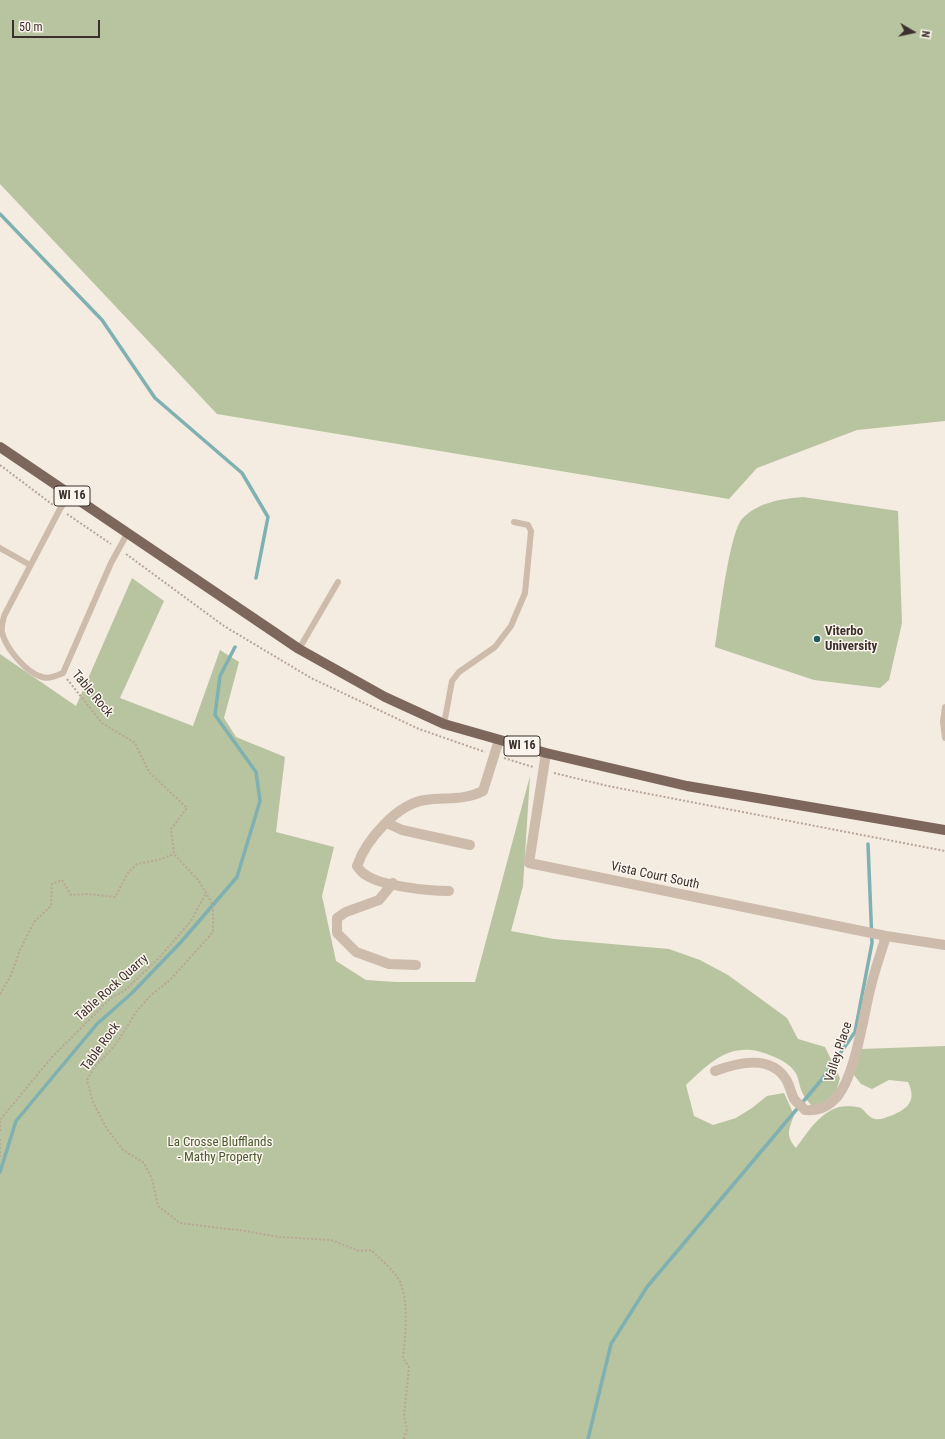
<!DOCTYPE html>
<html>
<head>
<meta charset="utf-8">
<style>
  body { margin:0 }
  #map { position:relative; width:945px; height:1439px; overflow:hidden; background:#f4ebe1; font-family:"Roboto Condensed",sans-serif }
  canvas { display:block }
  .north { position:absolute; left:893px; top:12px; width:40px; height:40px; -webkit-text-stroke:3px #fbf5ee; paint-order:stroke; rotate:99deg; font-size:11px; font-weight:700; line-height:16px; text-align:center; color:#3b302b }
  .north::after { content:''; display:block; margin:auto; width:14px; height:18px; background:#3b302b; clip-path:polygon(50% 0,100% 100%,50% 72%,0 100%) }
  .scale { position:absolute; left:12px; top:20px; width:88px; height:18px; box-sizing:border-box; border:2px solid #3b302b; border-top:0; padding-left:5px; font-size:12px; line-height:14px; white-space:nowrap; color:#3b302b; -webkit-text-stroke:3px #fbf5ee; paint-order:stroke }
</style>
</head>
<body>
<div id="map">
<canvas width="945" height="1439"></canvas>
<div class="north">N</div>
<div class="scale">50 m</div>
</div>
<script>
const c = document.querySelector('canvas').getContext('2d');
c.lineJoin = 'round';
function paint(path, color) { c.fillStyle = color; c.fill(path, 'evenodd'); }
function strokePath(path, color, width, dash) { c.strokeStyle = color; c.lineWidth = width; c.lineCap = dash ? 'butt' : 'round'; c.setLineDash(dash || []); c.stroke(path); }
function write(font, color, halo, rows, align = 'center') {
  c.font = font + ' "Roboto Condensed",sans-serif'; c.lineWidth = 3; c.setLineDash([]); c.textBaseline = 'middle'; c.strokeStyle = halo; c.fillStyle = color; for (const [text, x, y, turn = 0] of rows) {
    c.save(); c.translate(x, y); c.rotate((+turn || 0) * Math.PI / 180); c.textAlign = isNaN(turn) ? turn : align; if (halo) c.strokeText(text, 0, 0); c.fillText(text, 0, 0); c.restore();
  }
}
const green = new Path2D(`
  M0,0H945V421L857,430L757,468L729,499L217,414L0,184Z
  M803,497L898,511L902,623L889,680L880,688L814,680L715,647C719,622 729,534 742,519C758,502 781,499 803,497Z
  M132,578L164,601L120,698L193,726L220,650L239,662L224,718L236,737L285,757L276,832L334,847L322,896L336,961L366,980L396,982H475L530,776L523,886L511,931L554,939L669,949L700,960L728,975L787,1018L798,1039L825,1047L840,1078L836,1092L820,1106L811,1105C808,1101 804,1097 802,1092C799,1086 799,1077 795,1072C791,1065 780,1059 772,1056C734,1039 713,1059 686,1085L694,1116L713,1125L736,1118L752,1108L767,1096L784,1093L794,1115C789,1130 785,1135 796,1148C808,1132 819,1113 839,1107C844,1106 856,1106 861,1108C865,1111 868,1116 872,1118C878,1121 885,1118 890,1116C908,1109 917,1101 908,1082L889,1080L872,1089L861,1084L854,1075L860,1049L945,1046V1439H0V654L76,706Z`);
const stream = new Path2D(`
  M0,214L102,320L155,398L242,473L268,517L256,578
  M0,1172L16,1121L97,1024L132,993L181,942L237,877L260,801L256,772L215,715L220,676L235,647
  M588,1439L611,1344L647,1287L823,1078L855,1032L872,943L868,844`);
const path = new Path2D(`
  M0,465L53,505
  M67,514L111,544
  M126,554L224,626L311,678L419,729L485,752
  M67,679L102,723L135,743L149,772L187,808L171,829L174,854L199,881L213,905V932L170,980L151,995L136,1012L120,1038L111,1050L95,1066L87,1080L93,1102L107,1129L123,1150L144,1163L152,1179L158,1206L180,1223L245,1231L279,1237L331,1240L359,1251L371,1250C379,1258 398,1274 401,1284C409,1305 405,1337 403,1358L409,1367L404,1416L407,1429L404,1439
  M504,758L533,767
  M554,773L608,786L945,851
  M0,994L11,975L20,950L34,922L51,906L52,884L62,880L71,895L88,894L115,897L128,873L137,864L158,860L174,854
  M0,1131V1120L52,1057L111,998L124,991L157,960L191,921L206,893
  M0,1139V1157`);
const lane = new Path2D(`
  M70,494L60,509L4,616C3,621 1,627 2,632C5,647 26,673 42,677C49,679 56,676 63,673L111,563L127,534
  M0,548L30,565
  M299,649L338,582
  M945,707L943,722L945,738
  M444,724L452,681L459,672L495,647L511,626L525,593L531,531L528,525L514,522`);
const street = new Path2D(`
  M546,753L529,863L886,936L945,945
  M387,823L402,830L470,845
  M393,883L379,900L346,912L337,918V933L356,952L389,964L416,965
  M449,891C429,891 381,886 366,875C362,873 359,869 357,866C366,840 397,804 425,800C446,797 463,801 483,791L499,740
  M715,1071C739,1062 772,1054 787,1081C790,1087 791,1093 794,1099C797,1103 802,1106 805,1110C819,1111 828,1107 837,1097C856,1074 863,1016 871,986C875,969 881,953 886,936`);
const primary = new Path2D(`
  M0,447L299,649L385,697L444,724L546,753L687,786L945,830`);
const markers = [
  [817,639,4,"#1f5a5e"]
];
const shields = [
  [72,496,36],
  [522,746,36]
];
const shieldNames = [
  ["WI 16",72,496],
  ["WI 16",522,746]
];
const poiNames = [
  ["Viterbo",825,632],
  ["University",825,647]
];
const streetNames = [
  ["Table Rock",92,694,50],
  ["Vista Court South",655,876,12],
  ["Table Rock Quarry",112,988,-42],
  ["Table Rock",101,1047,-54],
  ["Valley Place",839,1052,-72]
];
const parkNames = [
  ["La Crosse Blufflands",220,1143],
  ["- Mathy Property",220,1158]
];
paint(green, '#b8c4a0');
strokePath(stream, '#7fb0b2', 3.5);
strokePath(path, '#b9a596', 2, [2, 2]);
strokePath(lane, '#cdbbac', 6);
strokePath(street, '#cdbbac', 10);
strokePath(primary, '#7d675c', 10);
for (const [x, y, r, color] of markers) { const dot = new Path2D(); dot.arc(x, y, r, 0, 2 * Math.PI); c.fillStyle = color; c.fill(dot); strokePath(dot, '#fbf5ee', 1.5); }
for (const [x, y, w] of shields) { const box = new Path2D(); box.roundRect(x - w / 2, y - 10, w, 20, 3); c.fillStyle = '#fbf5ee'; c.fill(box); strokePath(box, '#3b302b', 1); }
write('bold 12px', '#3b302b', null, shieldNames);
write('bold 13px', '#3b302b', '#fbf5ee', poiNames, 'left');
write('13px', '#3b302b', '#fbf5ee', streetNames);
write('13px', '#4a5a2e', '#fbf5ee', parkNames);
</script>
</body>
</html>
